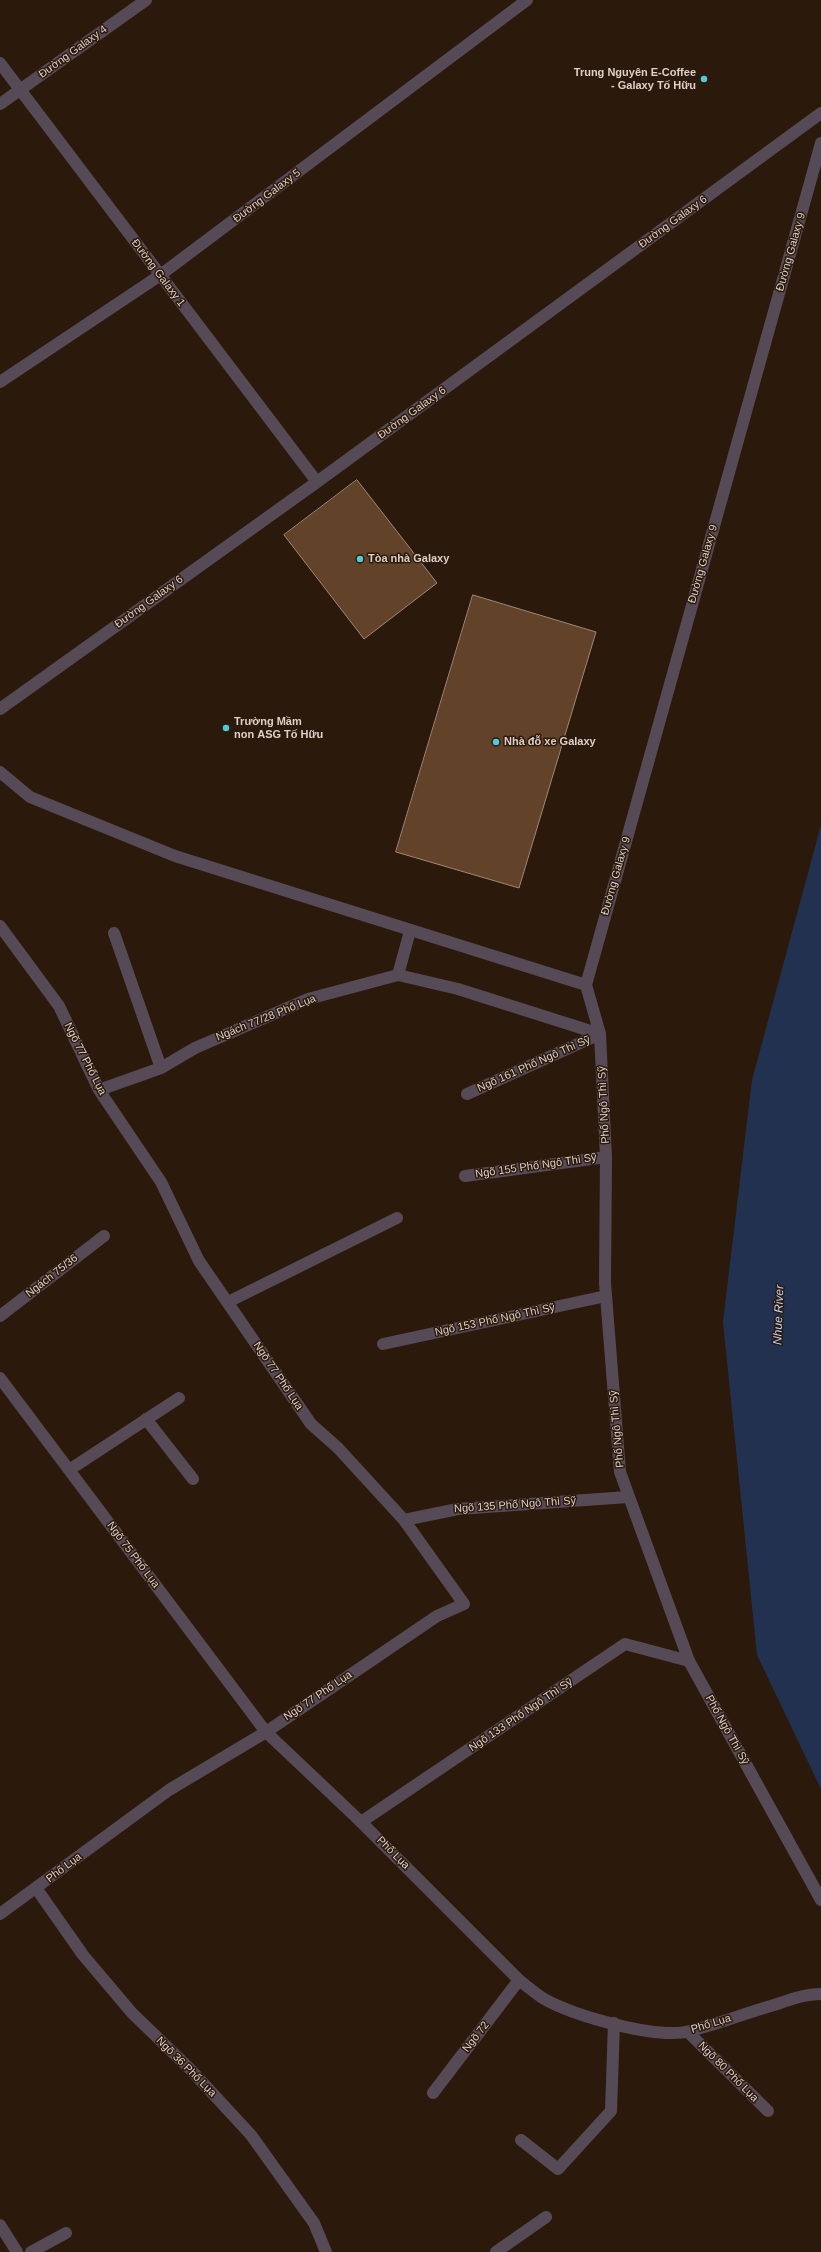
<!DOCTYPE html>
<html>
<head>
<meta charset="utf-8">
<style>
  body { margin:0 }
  canvas { display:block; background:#2b190c }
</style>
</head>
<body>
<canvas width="821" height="2252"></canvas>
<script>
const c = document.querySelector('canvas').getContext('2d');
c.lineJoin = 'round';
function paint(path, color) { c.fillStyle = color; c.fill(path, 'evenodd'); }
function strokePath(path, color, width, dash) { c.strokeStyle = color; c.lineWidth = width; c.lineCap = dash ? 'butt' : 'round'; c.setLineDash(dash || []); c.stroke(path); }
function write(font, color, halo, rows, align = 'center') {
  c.font = font + ' Helvetica,sans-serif'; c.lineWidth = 3; c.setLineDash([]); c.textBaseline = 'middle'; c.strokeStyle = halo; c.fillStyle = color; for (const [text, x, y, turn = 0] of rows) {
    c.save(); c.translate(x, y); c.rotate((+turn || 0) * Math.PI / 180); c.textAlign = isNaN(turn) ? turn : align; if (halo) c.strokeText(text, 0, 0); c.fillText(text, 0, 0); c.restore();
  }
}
const water = new Path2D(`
  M821,825V1789L757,1655L723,1322L752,1080Z`);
const building = new Path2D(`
  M357,480L437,583L364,639L284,535Z
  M473,595L596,632L519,888L396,852Z`);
const lane = new Path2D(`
  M0,926L59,1006L99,1090L161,1182L199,1261L311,1424L338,1448L404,1520L464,1604L437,1616L266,1732L0,1378
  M114,933L161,1068
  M398,975L410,931
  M99,1090L161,1068L195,1048L308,999L398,975L458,989L600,1034
  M467,1094L600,1034
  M465,1176L606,1157
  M228,1302L397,1218
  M0,1316L104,1236
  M383,1344L606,1296
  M146,1419L193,1479
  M69,1470L179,1398
  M404,1520L458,1509L628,1497
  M361,1822L625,1644L689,1661
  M36,1888L83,1955L132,2013L191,2070L251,2135L314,2223L326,2252
  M688,2032L768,2111
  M433,2093L519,1980
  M521,2140L558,2169L611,2111L614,2023
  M0,2225L17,2252
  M31,2252L66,2233
  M496,2252L546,2217`);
const street = new Path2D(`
  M0,63L317,482
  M0,104L146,0
  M0,382L159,276L527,0
  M0,709L317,482L821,113
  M0,772L30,797L175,856L586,985
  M586,985L600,1034L606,1157L605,1283L620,1472L689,1661L821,1900
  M586,985L821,143
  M0,1914L169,1790L266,1732L361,1822L519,1980C528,1987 537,1995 546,2000C576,2016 657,2040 690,2031C718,2024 746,2013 774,2005C789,2000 805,1994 821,1994`);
const markers = [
  [704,79,4,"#52cbd7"],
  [360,559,4,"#52cbd7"],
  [226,728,4,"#52cbd7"],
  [496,742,4,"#52cbd7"]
];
const streetNames = [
  ["Đường Galaxy 4",73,52,-36],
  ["Đường Galaxy 5",267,196,-37],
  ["Đường Galaxy 6",673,222,-36],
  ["Đường Galaxy 9",791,252,-74],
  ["Đường Galaxy 1",158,273,53],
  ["Đường Galaxy 6",412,413,-36],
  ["Đường Galaxy 9",703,564,-74],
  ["Đường Galaxy 6",149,602,-36],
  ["Đường Galaxy 9",616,876,-74],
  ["Ngách 77/28 Phố Lụa",266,1018,-22],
  ["Ngõ 77 Phố Lụa",85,1059,63],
  ["Ngõ 161 Phố Ngô Thì Sỹ",534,1064,-24],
  ["Phố Ngô Thì Sỹ",604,1105,-93],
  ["Ngõ 155 Phố Ngô Thì Sỹ",536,1166,-8],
  ["Ngách 75/36",52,1276,-38],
  ["Ngõ 153 Phố Ngô Thì Sỹ",495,1320,-12],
  ["Ngõ 77 Phố Lụa",278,1376,56],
  ["Phố Ngô Thì Sỹ",617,1429,-95],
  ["Ngõ 135 Phố Ngô Thì Sỹ",515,1505,-4],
  ["Ngõ 75 Phố Lụa",133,1555,53],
  ["Ngõ 77 Phố Lụa",318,1696,-34],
  ["Ngõ 133 Phố Ngô Thì Sỹ",521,1715,-34],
  ["Phố Ngô Thì Sỹ",727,1730,61],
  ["Phố Lụa",393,1853,45],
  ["Phố Lụa",64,1868,-37],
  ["Phố Lụa",711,2024,-17],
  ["Ngõ 72",476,2037,-52],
  ["Ngõ 36 Phố Lụa",186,2067,45],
  ["Ngõ 80 Phố Lụa",728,2072,45]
];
const poiNames = [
  ["Trung Nguyên E-Coffee",696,73,"right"],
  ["- Galaxy Tố Hữu",696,86,"right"],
  ["Tòa nhà Galaxy",368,559],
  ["Trường Mầm",234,722],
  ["non ASG Tố Hữu",234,735],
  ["Nhà đỗ xe Galaxy",504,742]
];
const waterNames = [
  ["Nhue River",779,1315,-88]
];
paint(water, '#223150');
paint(building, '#63422a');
strokePath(building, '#9f8777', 1);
strokePath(lane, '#574a57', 12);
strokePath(street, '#574a57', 12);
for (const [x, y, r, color] of markers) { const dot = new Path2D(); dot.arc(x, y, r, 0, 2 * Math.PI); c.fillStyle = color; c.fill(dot); strokePath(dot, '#2b190c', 1.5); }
write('11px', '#ded1c9', '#2b190c', streetNames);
write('bold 11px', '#ded1c9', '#2b190c', poiNames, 'left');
write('italic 12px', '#c1d4f7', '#2b190c', waterNames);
</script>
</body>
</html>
